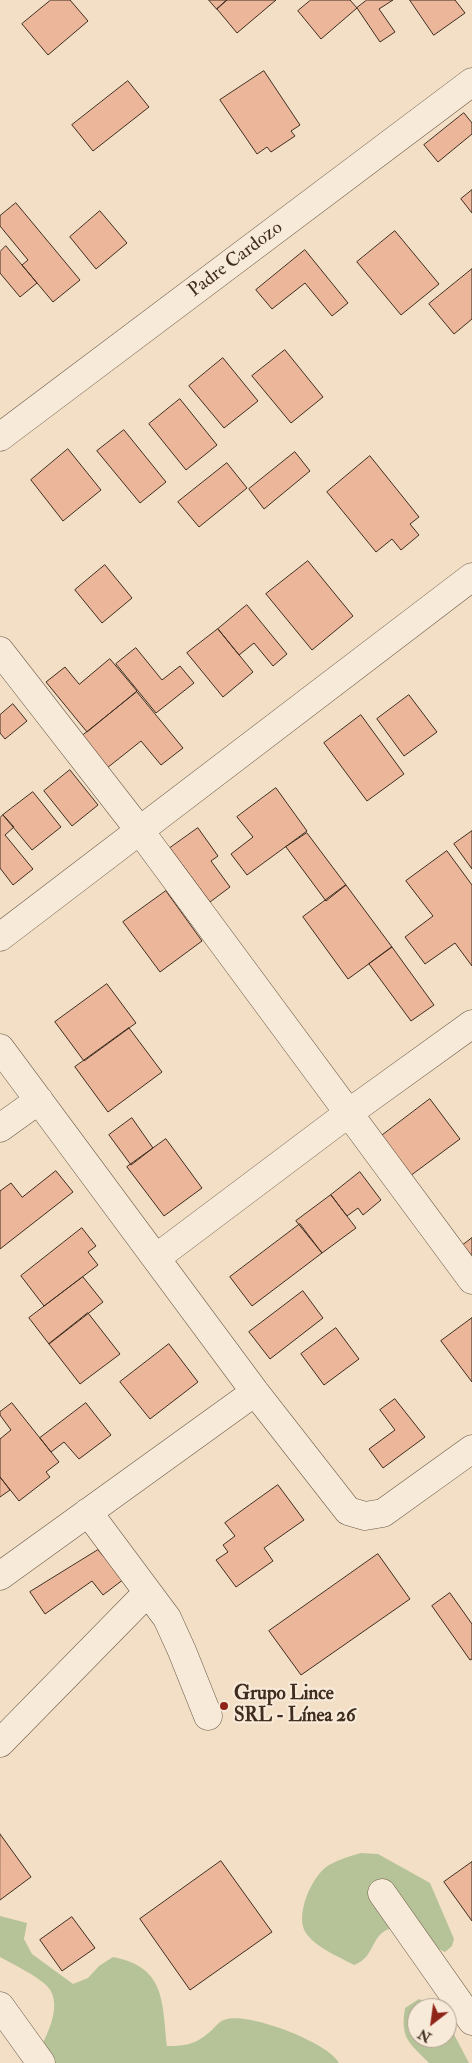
<!DOCTYPE html>
<html>
<head>
<meta charset="utf-8">
<style>
  body { margin:0 }
  #map { position:relative; width:472px; height:2063px; overflow:hidden; background:#f2dfc5; font-family:"IM FELL Double Pica",serif }
  canvas { display:block }
  .north { position:absolute; left:407px; top:1998px; width:50px; height:50px; box-sizing:border-box; background:#f7ead9; border:1px solid #ae9e8f; border-radius:50%; rotate:210deg; font-size:14px; font-weight:700; line-height:20px; text-align:center; color:#402d1f }
  .north::after { content:''; display:block; margin:auto; width:18px; height:22px; background:#8f2418; clip-path:polygon(50% 0,100% 100%,50% 72%,0 100%) }
</style>
</head>
<body>
<div id="map">
<canvas width="472" height="2063"></canvas>
<div class="north">N</div>
</div>
<script>
const c = document.querySelector('canvas').getContext('2d');
c.lineJoin = 'round';
function paint(path, color) { c.fillStyle = color; c.fill(path, 'evenodd'); }
function strokePath(path, color, width, dash) { c.strokeStyle = color; c.lineWidth = width; c.lineCap = dash ? 'butt' : 'round'; c.setLineDash(dash || []); c.stroke(path); }
function write(font, color, halo, rows, align = 'center') {
  c.font = font + ' "IM FELL Double Pica",serif'; c.lineWidth = 4.5; c.setLineDash([]); c.textBaseline = 'middle'; c.strokeStyle = halo; c.fillStyle = color; for (const [text, x, y, turn = 0] of rows) {
    c.save(); c.translate(x, y); c.rotate((+turn || 0) * Math.PI / 180); c.textAlign = isNaN(turn) ? turn : align; if (halo) c.strokeText(text, 0, 0); c.fillText(text, 0, 0); c.restore();
  }
}
const green = new Path2D(`
  M361,1853L378,1854L430,1883L454,1939L452,1946L445,1952L395,1928C370,1930 377,1957 354,1965C338,1956 316,1948 306,1933C294,1916 312,1875 329,1865C338,1860 350,1856 361,1853Z
  M0,1916L27,1923L24,1939L32,1954L73,1984L88,1978L99,1966L113,1957C166,1967 162,2002 167,2046C188,2046 196,2044 212,2030C215,2027 220,2021 224,2020C245,2010 330,2043 339,2063H27L33,2062C43,2043 66,2005 47,1986C36,1975 14,1965 0,1957Z
  M419,1999L436,2008H417V2038H447V2021L469,2063H429C409,2042 400,2039 405,2008Z`);
const building = new Path2D(`
  M51,0H70L88,21L48,55L22,24Z
  M209,0H227L217,9Z
  M227,0H276L237,33L217,9Z
  M311,0H350L357,8L321,39L298,11Z
  M367,0H393L379,9L395,32L380,42L357,8Z
  M410,0H455L465,13L434,35Z
  M264,71L300,125L291,131L295,136L271,152L267,147L257,154L220,100Z
  M128,81L149,107L93,151L72,125Z
  M464,113L472,123V134L438,162L424,145Z
  M472,190V213L461,199Z
  M16,203L80,280L53,302L22,265L28,260L0,226V216Z
  M100,211L127,243L96,269L70,237Z
  M395,231L439,284L401,315L357,262Z
  M6,246L37,283L20,297L0,273V252Z
  M305,250L348,303L332,316L305,283L272,309L256,290Z
  M472,269V319L454,334L429,304Z
  M285,350L323,397L291,423L252,376Z
  M223,358L258,401L224,428L189,386Z
  M180,399L217,445L186,470L149,424Z
  M124,430L166,482L140,503L97,451Z
  M68,449L101,490L63,521L31,480Z
  M295,452L310,471L264,509L249,489Z
  M370,456L419,517L410,524L419,535L401,550L392,539L376,552L327,492Z
  M227,463L247,488L199,527L178,502Z
  M308,561L353,616L312,650L266,594Z
  M105,565L132,598L102,623L75,590Z
  M247,605L287,654L273,666L254,643L239,655L218,629Z
  M218,629L253,672L223,697L187,653Z
  M136,648L162,680L180,666L194,683L156,713L116,664Z
  M110,659L137,691L87,732L46,682L65,667L79,684Z
  M137,692L183,748L161,765L141,741L107,768L82,736Z
  M409,695L437,732L404,756L377,719Z
  M13,704L27,721L5,739L0,733V715Z
  M361,715L404,774L367,801L324,743Z
  M70,770L98,805L72,826L44,791Z
  M276,788L307,831L247,875L231,854L253,837L237,817Z
  M33,792L61,827L32,850L3,815Z
  M3,815L14,827L5,835L33,869L13,885L0,868V818Z
  M198,828L218,856L211,861L230,887L210,902L170,848Z
  M472,831V869L454,844Z
  M307,833L346,885L326,901L286,847Z
  M447,851L472,885V966L455,943L425,964L405,937L433,916L406,881Z
  M346,885L392,947L348,979L303,917Z
  M166,891L202,941L160,972L123,922Z
  M392,947L434,1005L411,1021L369,964Z
  M107,984L136,1023L84,1061L55,1022Z
  M129,1028L162,1072L108,1112L75,1067Z
  M430,1099L460,1139L410,1176L380,1137Z
  M132,1118L153,1148L131,1165L109,1135Z
  M166,1139L202,1188L164,1216L127,1167Z
  M56,1171L73,1192L0,1249V1191L11,1183L22,1197Z
  M360,1172L381,1200L363,1215L358,1208L347,1216L331,1195Z
  M331,1195L356,1228L322,1253L296,1221Z
  M300,1224L322,1253L252,1306L230,1277Z
  M82,1228L96,1246L88,1252L98,1265L44,1306L21,1276Z
  M472,1238V1256L463,1245Z
  M83,1277L103,1302L49,1344L29,1318Z
  M303,1291L323,1318L270,1359L249,1332Z
  M88,1313L120,1354L80,1384L49,1344Z
  M472,1318V1382L441,1341Z
  M336,1328L359,1359L324,1385L301,1354Z
  M169,1344L198,1382L150,1419L120,1382Z
  M395,1399L425,1437L383,1468L369,1449L395,1430L380,1410Z
  M12,1403L59,1462L46,1472L50,1477L19,1501L0,1477V1439L11,1430L0,1415V1412Z
  M86,1403L111,1435L79,1459L64,1442L51,1452L40,1438Z
  M0,1477L10,1490L0,1497Z
  M278,1485L304,1520L264,1548L273,1561L236,1587L216,1560L228,1552L223,1545L235,1536L225,1523Z
  M98,1550L124,1579L103,1595L92,1581L45,1614L30,1592Z
  M378,1554L410,1599L301,1675L269,1631Z
  M450,1593L472,1624V1659L470,1660L432,1606Z
  M0,1834L31,1877L0,1900Z
  M221,1861L272,1932L190,1990L140,1919Z
  M472,1862V1921L444,1882Z
  M72,1917L95,1948L62,1971L40,1940Z`);
const minor = new Path2D(`
  M0,437L472,82
  M0,651L140,831L472,1280
  M0,937L472,577
  M0,1048L255,1392L348,1511L365,1516L383,1513L472,1449
  M0,1128L39,1100
  M156,1258L350,1112L472,1024
  M88,1512L167,1618L182,1651L208,1716
  M0,1576L255,1392
  M0,1743L147,1593
  M382,1893L472,2021
  M0,2006L41,2063`);
const markers = [
  [224,1706,5,"#8f2418"]
];
const streetNames = [
  ["Padre Cardozo",236,260,-37]
];
const poiNames = [
  ["Grupo Lince",234,1695],
  ["SRL - Línea 26",234,1717]
];
paint(green, '#b6c398');
paint(building, '#ebb69a');
strokePath(building, '#402d1f', 1);
strokePath(minor, '#6c5a48', 29);
strokePath(minor, '#f7ead9', 28);
for (const [x, y, r, color] of markers) { const dot = new Path2D(); dot.arc(x, y, r, 0, 2 * Math.PI); c.fillStyle = color; c.fill(dot); strokePath(dot, '#f7ead9', 2); }
write('19px', '#402d1f', '#f7ead9', streetNames);
write('bold 19px', '#402d1f', '#f7ead9', poiNames, 'left');
</script>
</body>
</html>
